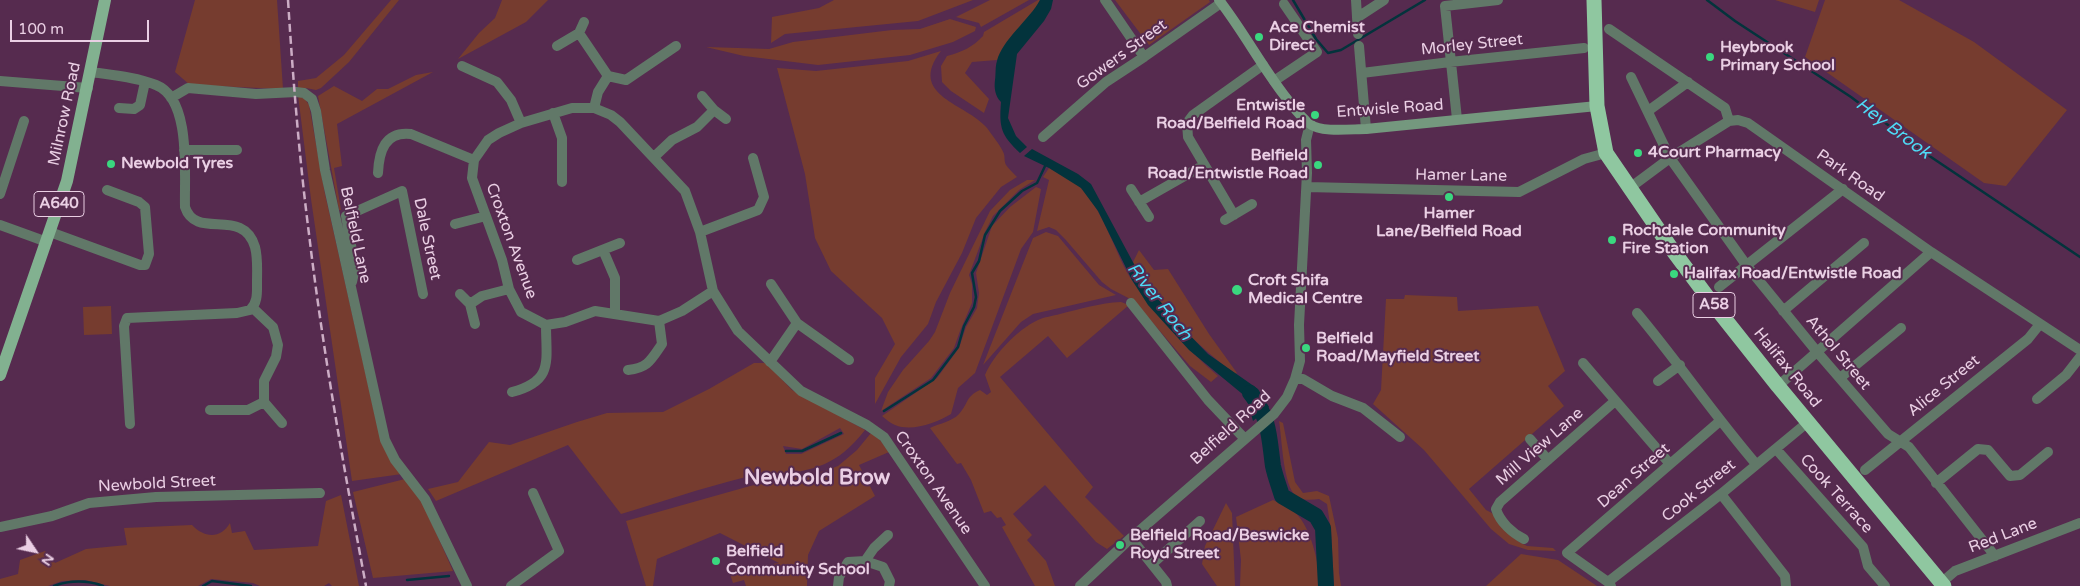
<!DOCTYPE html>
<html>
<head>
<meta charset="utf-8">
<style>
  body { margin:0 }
  #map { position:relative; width:2080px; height:586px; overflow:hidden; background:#562b4f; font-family:"Varela Round",sans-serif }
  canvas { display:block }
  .north { position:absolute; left:10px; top:526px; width:50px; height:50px; -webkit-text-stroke:4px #562b4f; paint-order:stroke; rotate:124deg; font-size:14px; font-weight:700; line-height:20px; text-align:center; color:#eacfe4 }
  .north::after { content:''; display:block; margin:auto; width:18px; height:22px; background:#eacfe4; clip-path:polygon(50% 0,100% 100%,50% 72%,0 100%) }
  .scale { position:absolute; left:10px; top:20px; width:139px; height:22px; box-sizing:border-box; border:2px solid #eacfe4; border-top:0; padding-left:6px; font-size:15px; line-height:18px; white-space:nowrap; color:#eacfe4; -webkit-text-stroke:4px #562b4f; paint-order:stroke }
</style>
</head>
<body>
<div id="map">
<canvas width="2080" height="586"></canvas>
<div class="north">N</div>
<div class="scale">100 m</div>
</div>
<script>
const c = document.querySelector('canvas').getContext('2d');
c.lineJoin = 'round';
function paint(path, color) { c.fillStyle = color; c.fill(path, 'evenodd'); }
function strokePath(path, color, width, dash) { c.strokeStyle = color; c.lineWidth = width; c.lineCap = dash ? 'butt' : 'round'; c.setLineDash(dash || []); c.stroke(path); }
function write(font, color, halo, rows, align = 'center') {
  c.font = font + ' "Varela Round",sans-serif'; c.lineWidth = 4; c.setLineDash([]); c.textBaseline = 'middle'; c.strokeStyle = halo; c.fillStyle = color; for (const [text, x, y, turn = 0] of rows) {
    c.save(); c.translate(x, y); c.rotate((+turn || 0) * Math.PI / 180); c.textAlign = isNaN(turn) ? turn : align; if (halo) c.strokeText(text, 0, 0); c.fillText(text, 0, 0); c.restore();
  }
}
const green = new Path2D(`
  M195,0H277L283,89L190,85L175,72Z
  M391,0H399L349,62L321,88L316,90L306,88H298V81L316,78L344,55Z
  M502,0H548L526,22L458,59L479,33L495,18Z
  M834,0H973L918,21L785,34L771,43L772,17L819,8Z
  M990,0H1029L981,27L979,23L956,17Z
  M1038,0H1040L1036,8L997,60L972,62L965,73L989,99L984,113L951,91L942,82L941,66L947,56C962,52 973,47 983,36L984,32Z
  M1115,0H1209L1210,2L1149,45Z
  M1775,0H1819L1815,12Z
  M1825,0H1899L1974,42L2067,110L2006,186L1984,183L1805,57Z
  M950,19L976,27L975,31L953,42L910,55L818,65L744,56L706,47L769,49L793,42L892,30L920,29Z
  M941,51C906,96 968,104 987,128C992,135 1001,146 1004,154C1005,158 1004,161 1006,165C1009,169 1013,173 1017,177L1001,187L976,218L962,253L936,302L928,324L901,357L875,404V378L895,344L882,318L831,271L815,238L805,174L777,68L816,71L908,61Z
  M433,72L337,124L342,166L334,168L341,210H339L318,96L334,86L362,101L377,89H388L416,75Z
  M298,95L305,99L309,105L325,194L377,424L402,474L352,481L311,199Z
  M1049,168C1059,174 1073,179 1081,188C1106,214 1114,253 1133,282C1157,318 1186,348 1218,376L1211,382L1190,366L1134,301L1111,289L1102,282L1065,239L1056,230L1049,227L1037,231L1049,180L1043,177Z
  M1027,180H1035L1019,190L993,216L985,232L969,275L972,284V303L960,331L954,348L931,378L881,411L888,392L903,370L929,341L935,332L950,293L990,211L1010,190Z
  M1036,187L1041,189L1033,232L1021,249L975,373L958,388L951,414C936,423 912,432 895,425C890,423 886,419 882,416L937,378L959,348L966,327L977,308L979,293L976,273L992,226L1010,207Z
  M1046,232L1058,236L1099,285L1116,295L1033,314L1021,322L983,365L1033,238Z
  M1139,250L1154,270L1168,269L1209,334L1237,373L1235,374C1196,344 1156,307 1133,262Z
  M1405,295L1457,297L1458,311L1538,306L1565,371L1548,386L1564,406L1469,489L1486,510L1492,513L1505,529L1519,542L1527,546L1553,548L1556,551L1528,550L1509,544L1491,529L1424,450L1373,404L1381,390L1386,299H1404Z
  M1121,302L1129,305L1067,358L1048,336L1000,377L1093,487L1085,497L1124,536L1107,549L1096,542L1045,485L1013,514L1032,535L1027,540L1046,561L1055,586H1035L1002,527L1006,525L1001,517L997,518L991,511L984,513L971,480L961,463L957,464L930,428C938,424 953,421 959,414C969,403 965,397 980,390L987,395L991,392L985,375C994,354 1017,330 1038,320C1044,317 1053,316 1060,314C1080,309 1100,303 1121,302Z
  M111,306L112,334L84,335L83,307Z
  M754,363H766L792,390L865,430C838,465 814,471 773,475C763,476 752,476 742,478C702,488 661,502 621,514L568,445L436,501L428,489L458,482L489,442L510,445L577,422L607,413L663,412L709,389ZM840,428L844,434L801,454H786L783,446L802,449Z
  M1279,421L1283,423L1295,482L1303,493L1317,491L1329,496L1338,538L1339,573L1341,586H1334L1331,531L1327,504L1319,499C1312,500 1303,501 1296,496C1283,486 1282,438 1279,421Z
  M871,433L880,440L889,452L859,465L875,496L819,531L808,555L807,586H746L744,580L733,583L729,571L779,563L720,533L657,559L653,586H646L626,521L750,486L825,471L838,466L857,450Z
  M405,479L422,501L453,571L373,578L353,492Z
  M341,495L359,586H332L329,583L324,586H260L253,583L211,579L198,586H110L85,580L62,581L48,586H0V579L18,574L20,560L45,551L55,563L86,549L127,545L124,528L192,525C204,538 221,539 230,523L232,533L245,531L254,550L318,546L326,501Z
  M1273,500C1278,503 1286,505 1291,509C1311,523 1319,563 1320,586H1240L1241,560L1236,517Z
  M1226,503L1232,513L1235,586H1217L1202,564L1205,546Z
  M1521,554L1558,560L1597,586H1486Z`);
const water = new Path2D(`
  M1040,0H1053L1051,9L1044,21L1017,54L1008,118L1016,136L1027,147L1020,153C1001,135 999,128 1001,102C995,96 994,88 995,80C996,74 995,67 997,61C1002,40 1030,19 1040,0Z
  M1032,149L1078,174L1091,184L1142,279L1178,323L1208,354L1258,389L1269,407L1253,421L1246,397L1189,350L1148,305L1132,280L1098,211L1081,188L1049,168L1024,156Z`);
const stream = new Path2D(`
  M1293,0L1316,39L1328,53L1341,50L1425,0
  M1707,0L1735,21L1851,97L1925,153L2080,257
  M884,411L933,380L958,347L964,326L974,307L976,297L972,273L979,261L985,235L1000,211L1022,191L1037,183L1046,164
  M786,451H802L841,433
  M407,580L449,576
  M54,586C69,580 88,580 103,586
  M203,586L212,581L251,586`);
const river = new Path2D(`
  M1250,393C1270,417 1269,438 1273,466C1275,476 1279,486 1282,496L1316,516L1323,528L1326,586`);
const street = new Path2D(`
  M1105,0L1144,57
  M1356,0L1358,34
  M1358,17L1384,0
  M1609,29L1725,108L1729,121
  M579,33L584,22
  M557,46L579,33L608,76L598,92L594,108
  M1359,46L1366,129
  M462,66L497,82L511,100L521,123
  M91,72C112,75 136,77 156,85C192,99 184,175 185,207C196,241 243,206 255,247C258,258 257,271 257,282C257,292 258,303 250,310L237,313L127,318L124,326L130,424
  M1362,73L1450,62L1584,48
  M608,76L626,80L676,46
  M1631,77L1670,158L1747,266L1818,353L1888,434L1909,447L1995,556
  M0,81L88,88
  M1274,81L1317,52L1284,4
  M702,96L714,110L726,119
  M171,98L188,88L256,94L296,92L304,93L312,99L316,111L325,170L385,440L395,460L425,499L467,586
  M119,108L134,109L140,105L145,82
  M1648,111L1688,82
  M553,113L562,138V182
  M1457,119L1445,6L1498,0
  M1043,137L1106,82L1144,57L1221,3
  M184,150H237
  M654,157L672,140L697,127L714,110
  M378,173C379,151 385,131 411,134L474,160
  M1307,187L1519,192L1584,159L1606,153
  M1631,187L1670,158L1729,121L1738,120L1748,123L1931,252L2080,350
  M1131,189L1149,217
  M0,194L24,121
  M1139,202L1204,165
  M1234,215L1188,137L1187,123L1193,115L1263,65
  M1225,220L1252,204
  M455,224L486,216
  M0,225L47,242
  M50,232L140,265H145L149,254L145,207L139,202L107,190
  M700,232L758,210L764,197L753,158
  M603,250L615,278V313
  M577,260L620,243
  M352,282L355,268L346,216L402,191L423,294
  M771,284L797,323L849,360
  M1719,287L1843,189
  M713,291L682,311L659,321L595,311L565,322L546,325L521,312L509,289L502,260L472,178L474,160L488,140L499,133L521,123L572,108H594L611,115L620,122L685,191L700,232L713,291L738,331L801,391L867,425L884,437L985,586
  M460,294L470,304L475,324
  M1131,303L1208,400L1245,439
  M470,304L482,296L509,289
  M1783,311L1864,243
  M1637,313C1678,362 1714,415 1756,464
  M770,362L797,323
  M1583,363L1670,464
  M628,370C648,368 651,360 662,344L659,321
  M1840,378L1901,328
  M1295,379H1303L1332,396L1363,408L1400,437
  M1658,381L1680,365
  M1778,386L1931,252
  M512,392C554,381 546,361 546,325
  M2037,399L2066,375L2080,357
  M264,402L282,423
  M210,410H248L264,402V381L276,357L278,345L273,327L253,308
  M1530,439L1548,460
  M1776,449L1863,547L1868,566L1885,586
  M1865,470L2028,339L2040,324
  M1936,483L1978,449L1988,450L2010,476L2020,475L2048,452
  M1721,494L1785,576L1786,586
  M0,527L52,516L89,503L156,497L320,493
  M1131,538L1166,582L1167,586
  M1524,539C1512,533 1500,522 1496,509L1500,502L1615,401
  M865,561L874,548L888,535
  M1152,564L1200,521
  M1608,582L1721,494L1808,422
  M1941,583L1955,571L2080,523
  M511,586L559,551L533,493
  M838,586L839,577L848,562L865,561L883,567L890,581L889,586
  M1080,586L1131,538L1274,414L1287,397L1295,379L1300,361L1299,325L1307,173L1306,140L1310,124
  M1611,586L1608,582L1567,553L1720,421`);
const secondary = new Path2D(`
  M1219,0C1243,31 1261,65 1284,95C1292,105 1300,117 1310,124C1321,133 1352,129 1366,129L1597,106`);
const primary = new Path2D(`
  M0,375L67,181L105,0`);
const highway = new Path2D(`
  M1594,0L1597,106L1606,153L1671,248L1709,299L1778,386L1944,586`);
const rail = new Path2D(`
  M288,0C293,78 299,156 309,234C323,352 344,469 366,586`);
const markers = [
  [1259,37,5,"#3ad77f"],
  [1710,57,5,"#3ad77f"],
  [1315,115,5,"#3ad77f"],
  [1638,153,5,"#3ad77f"],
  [111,164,5,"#3ad77f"],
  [1318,165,5,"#3ad77f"],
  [1449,197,5,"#3ad77f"],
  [1612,240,5,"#3ad77f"],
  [1674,274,5,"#3ad77f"],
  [1237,290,6,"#3ad77f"],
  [1306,348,5,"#3ad77f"],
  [1120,545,5,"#3ad77f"],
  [716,561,5,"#3ad77f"]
];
const shields = [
  [59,204,50],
  [1714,305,42]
];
const shieldNames = [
  ["A640",59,204],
  ["A58",1714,305]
];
const poiNames = [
  ["Ace Chemist",1269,28],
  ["Direct",1269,46],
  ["Heybrook",1720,48],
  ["Primary School",1720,66],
  ["Entwistle",1305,106,"right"],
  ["Road/Belfield Road",1305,124,"right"],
  ["4Court Pharmacy",1648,153],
  ["Belfield",1308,156,"right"],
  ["Road/Entwistle Road",1308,174,"right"],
  ["Newbold Tyres",121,164],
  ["Hamer",1449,214,"center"],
  ["Lane/Belfield Road",1449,232,"center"],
  ["Rochdale Community",1622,231],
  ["Fire Station",1622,249],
  ["Halifax Road/Entwistle Road",1684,274],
  ["Croft Shifa",1248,281],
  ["Medical Centre",1248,299],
  ["Belfield",1316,339],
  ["Road/Mayfield Street",1316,357],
  ["Belfield Road/Beswicke",1130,536],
  ["Royd Street",1130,554],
  ["Belfield",726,552],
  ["Community School",726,570]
];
const streetNames = [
  ["Morley Street",1472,45,-6],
  ["Gowers Street",1122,55,-36],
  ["Entwisle Road",1390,109,-4],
  ["Milnrow Road",65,114,-78],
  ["Hamer Lane",1461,176,1],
  ["Park Road",1850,176,35],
  ["Belfield Lane",355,235,78],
  ["Dale Street",427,239,78],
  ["Croxton Avenue",511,241,70],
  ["Athol Street",1838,353,50],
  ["Halifax Road",1787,368,51],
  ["Alice Street",1944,386,-39],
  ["Belfield Road",1231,428,-42],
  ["Mill View Lane",1540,447,-41],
  ["Dean Street",1634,476,-41],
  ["Croxton Avenue",933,483,55],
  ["Newbold Street",157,484,-3],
  ["Cook Street",1699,491,-39],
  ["Cook Terrace",1836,494,48],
  ["Red Lane",2003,536,-21]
];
const waterNames = [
  ["Hey Brook",1893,129,37],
  ["River Roch",1159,302,52]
];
const districtNames = [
  ["Newbold Brow",817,478]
];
paint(green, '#763c2f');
paint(water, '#03333c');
strokePath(stream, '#03333c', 2.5);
strokePath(river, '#03333c', 16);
strokePath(street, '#617868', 10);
strokePath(secondary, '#74987e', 10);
strokePath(primary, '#82b190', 12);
strokePath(highway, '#8fc7a0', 15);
strokePath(rail, '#ccadc5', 2.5, [8, 4]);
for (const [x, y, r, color] of markers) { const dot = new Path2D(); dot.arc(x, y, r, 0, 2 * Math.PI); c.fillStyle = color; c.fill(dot); strokePath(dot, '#562b4f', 2); }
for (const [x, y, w] of shields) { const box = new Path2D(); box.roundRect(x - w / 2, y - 12.5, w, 25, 4); c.fillStyle = '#562b4f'; c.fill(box); strokePath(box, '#eacfe4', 1); }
write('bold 15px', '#eacfe4', null, shieldNames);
write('bold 16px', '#eacfe4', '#562b4f', poiNames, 'left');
write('16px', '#eacfe4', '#562b4f', streetNames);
write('italic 18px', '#4edaf6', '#562b4f', waterNames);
write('bold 21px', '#eacfe4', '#562b4f', districtNames);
</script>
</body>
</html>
